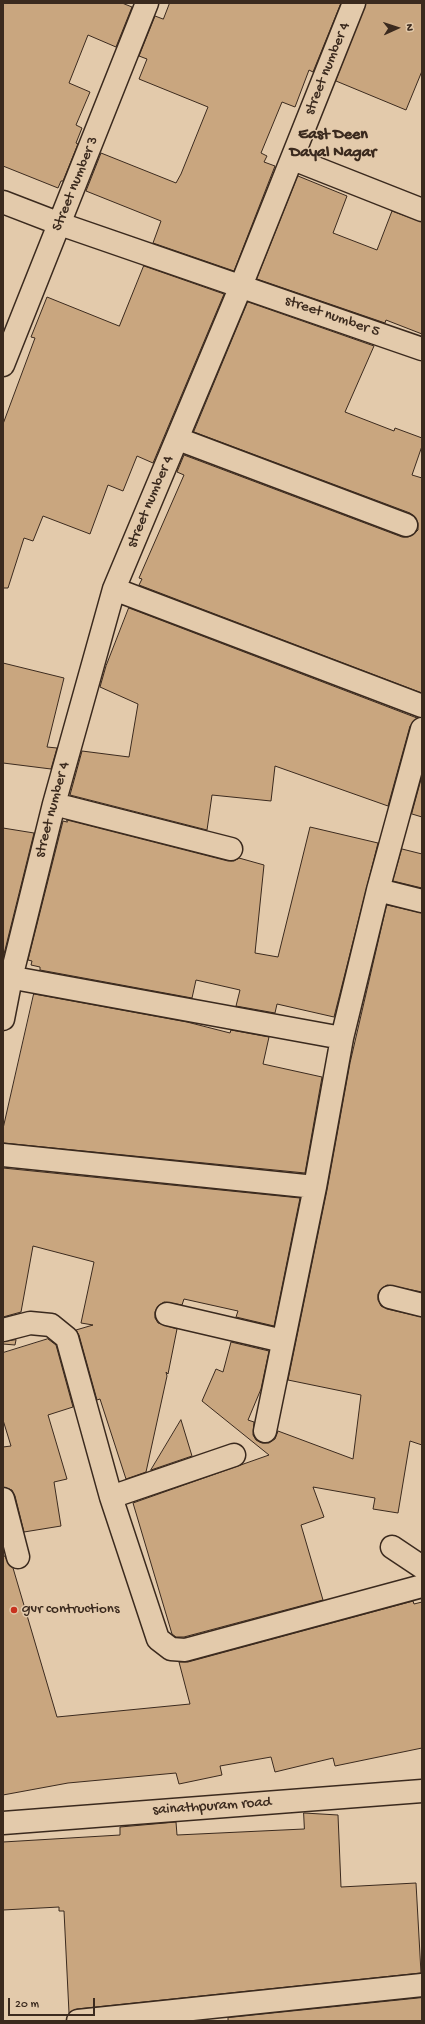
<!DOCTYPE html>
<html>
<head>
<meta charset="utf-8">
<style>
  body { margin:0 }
  #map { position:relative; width:425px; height:2024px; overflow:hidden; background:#e3caab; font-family:"Gochi Hand",sans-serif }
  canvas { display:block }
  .frame { position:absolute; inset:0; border:4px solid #3b2a1e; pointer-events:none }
  .north { position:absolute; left:377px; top:8px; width:40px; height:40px; -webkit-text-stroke:3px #e3caab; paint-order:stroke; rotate:87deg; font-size:11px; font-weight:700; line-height:16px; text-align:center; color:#3b2a1e }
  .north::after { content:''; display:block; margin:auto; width:14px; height:18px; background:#3b2a1e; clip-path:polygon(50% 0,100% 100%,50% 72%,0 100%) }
  .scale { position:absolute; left:8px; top:1998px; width:87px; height:18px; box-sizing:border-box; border:2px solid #3b2a1e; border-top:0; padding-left:5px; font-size:12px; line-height:14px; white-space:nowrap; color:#3b2a1e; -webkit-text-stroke:3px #e3caab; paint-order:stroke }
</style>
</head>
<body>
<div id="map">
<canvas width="425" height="2024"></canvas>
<div class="frame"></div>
<div class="north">N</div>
<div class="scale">20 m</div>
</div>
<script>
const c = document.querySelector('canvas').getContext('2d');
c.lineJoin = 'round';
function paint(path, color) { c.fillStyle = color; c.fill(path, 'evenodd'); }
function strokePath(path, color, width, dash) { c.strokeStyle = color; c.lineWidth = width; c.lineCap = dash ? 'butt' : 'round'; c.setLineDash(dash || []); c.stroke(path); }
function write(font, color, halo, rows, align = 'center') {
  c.font = font + ' "Gochi Hand",sans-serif'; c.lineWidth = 3; c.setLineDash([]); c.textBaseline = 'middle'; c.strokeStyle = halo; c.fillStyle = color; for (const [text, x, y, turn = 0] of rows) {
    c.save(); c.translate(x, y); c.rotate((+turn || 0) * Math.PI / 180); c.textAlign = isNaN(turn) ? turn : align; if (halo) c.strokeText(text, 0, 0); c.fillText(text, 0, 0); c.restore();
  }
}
const building = new Path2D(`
  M3,3H122L132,7L116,47L88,35L69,83L90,92L76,125L82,128L76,143L78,144L63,181H61L58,188L3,166Z
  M170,3H341L313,72L309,70L295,107L282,102L261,153L267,156L264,162L275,166L234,271L153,243L161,221L86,191L101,153L176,183L181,174L208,107L139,79L147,59L139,56L155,16L163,19Z
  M366,3H422V71L406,110L336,81Z
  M298,176L347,196L333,233L377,250L392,211L422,222V334L386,320L385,323L257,279Z
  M144,266L224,294L153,463L137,456L123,491L108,485L90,534L43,516L33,541L24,538L8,588H3V424L35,338L31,337L47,297L119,326Z
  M248,302L374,346L345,412L394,431L395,428L422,438V446L412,475L422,478V693L139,585L142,579L139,578L184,475L177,472L184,455L402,537H408L414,534L418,530V523L415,517L410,513L194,432Z
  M129,608L417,718L410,726L388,806L275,766L271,801L212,795L207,830L70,795L82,751L129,757L138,704L100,687L106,666Z
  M3,663L64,678L47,747L57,748L51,769L3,763Z
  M422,776V817L412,814Z
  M67,820L228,861H234L239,858L264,865L255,953L278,957L310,827L378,843L334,1017L277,1004L275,1013L236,1006L240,990L196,980L192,998L40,970V967L31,965L32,961L28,960L63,821L67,822Z
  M3,828L34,833L4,954H3Z
  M402,849L422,854V888L393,881Z
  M387,905L422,913V1292L387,1285L381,1289L378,1294V1300L381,1306L387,1309L422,1317V1445L410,1441L398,1513L373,1509L375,1498L313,1487L324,1517L301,1525L323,1600L184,1637H176L172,1634L133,1503L269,1455L202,1401L216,1369L223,1372L231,1342L269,1351L261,1389L248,1420L254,1422L253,1435L256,1440L262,1443H269L275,1439L278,1431L353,1459L361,1395L288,1380L327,1190L350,1063Z
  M34,994L187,1022L230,1033L231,1030L269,1037L263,1064L322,1077L305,1173L3,1143V1129Z
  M3,1168L300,1198L274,1326L236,1317L238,1311L184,1299L182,1305L164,1302L158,1306L155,1312V1318L158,1323L177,1329L168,1374L166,1372L167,1376L146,1472L126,1479L100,1399L97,1400L79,1335L76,1330L93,1325L81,1323L94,1262L33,1246L21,1312L3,1317Z
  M48,1339L56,1345L73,1407L48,1415L67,1479L54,1482L61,1526L24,1532L15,1496L12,1490L3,1487V1447L11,1446L3,1420V1353Z
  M16,1340L15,1345L3,1344V1342Z
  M181,1420L192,1456L151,1470Z
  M3,1556H5L9,1565L13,1568L57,1717L190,1704L179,1662H188L413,1601L414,1604L422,1602V1748L335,1766L333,1758L275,1772L271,1757L220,1766L222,1775L179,1784L176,1773L68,1783L3,1795Z
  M304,1813L338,1815L341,1887L416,1883L421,1973L77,2009L69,2013L64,1911H59V1907L3,1910V1842L120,1835V1827L176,1822L177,1835L304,1829Z
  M422,1998V2021H228V2018Z`);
const minor = new Path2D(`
  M293,159L422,210
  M3,202L60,224L422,349
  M3,365L147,3
  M178,439L406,525
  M114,589L422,706
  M54,804L231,849
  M378,890L422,901
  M3,976L342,1038
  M3,1019L11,978L54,804L114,589L241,286L354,3
  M3,1155L315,1187
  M390,1297L422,1305
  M167,1314L283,1341
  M3,1330L30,1323L51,1325L67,1338L111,1497L158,1639L171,1649L185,1650L422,1586
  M265,1431L315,1187L342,1038L378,890L422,729
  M111,1497L234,1455
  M3,1499L18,1557
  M392,1547L422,1567
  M3,1823L422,1791
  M78,2021L422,1985`);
const markers = [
  [14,1610,4,"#c8321e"]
];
const streetNames = [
  ["street number 4",328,69,-68],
  ["Street number 3",76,184,-68],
  ["street number 5",332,317,19],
  ["street number 4",151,502,-67],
  ["street number 4",53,810,-75],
  ["sainathpuram road",212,1807,-4]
];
const poiNames = [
  ["gvr contructions",22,1610]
];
const neighbourhoodNames = [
  ["East Deen",333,136],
  ["Dayal Nagar",333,154]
];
paint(building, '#c9a67f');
strokePath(building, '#3b2a1e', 1);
strokePath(minor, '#3b2a1e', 25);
strokePath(minor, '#e3caab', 22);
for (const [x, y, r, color] of markers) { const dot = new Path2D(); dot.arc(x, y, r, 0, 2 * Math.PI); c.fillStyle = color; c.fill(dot); strokePath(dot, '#e3caab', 1.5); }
write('15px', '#3b2a1e', '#e3caab', streetNames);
write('15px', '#3b2a1e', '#e3caab', poiNames, 'left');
write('bold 16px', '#3b2a1e', '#e3caab', neighbourhoodNames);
</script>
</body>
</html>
